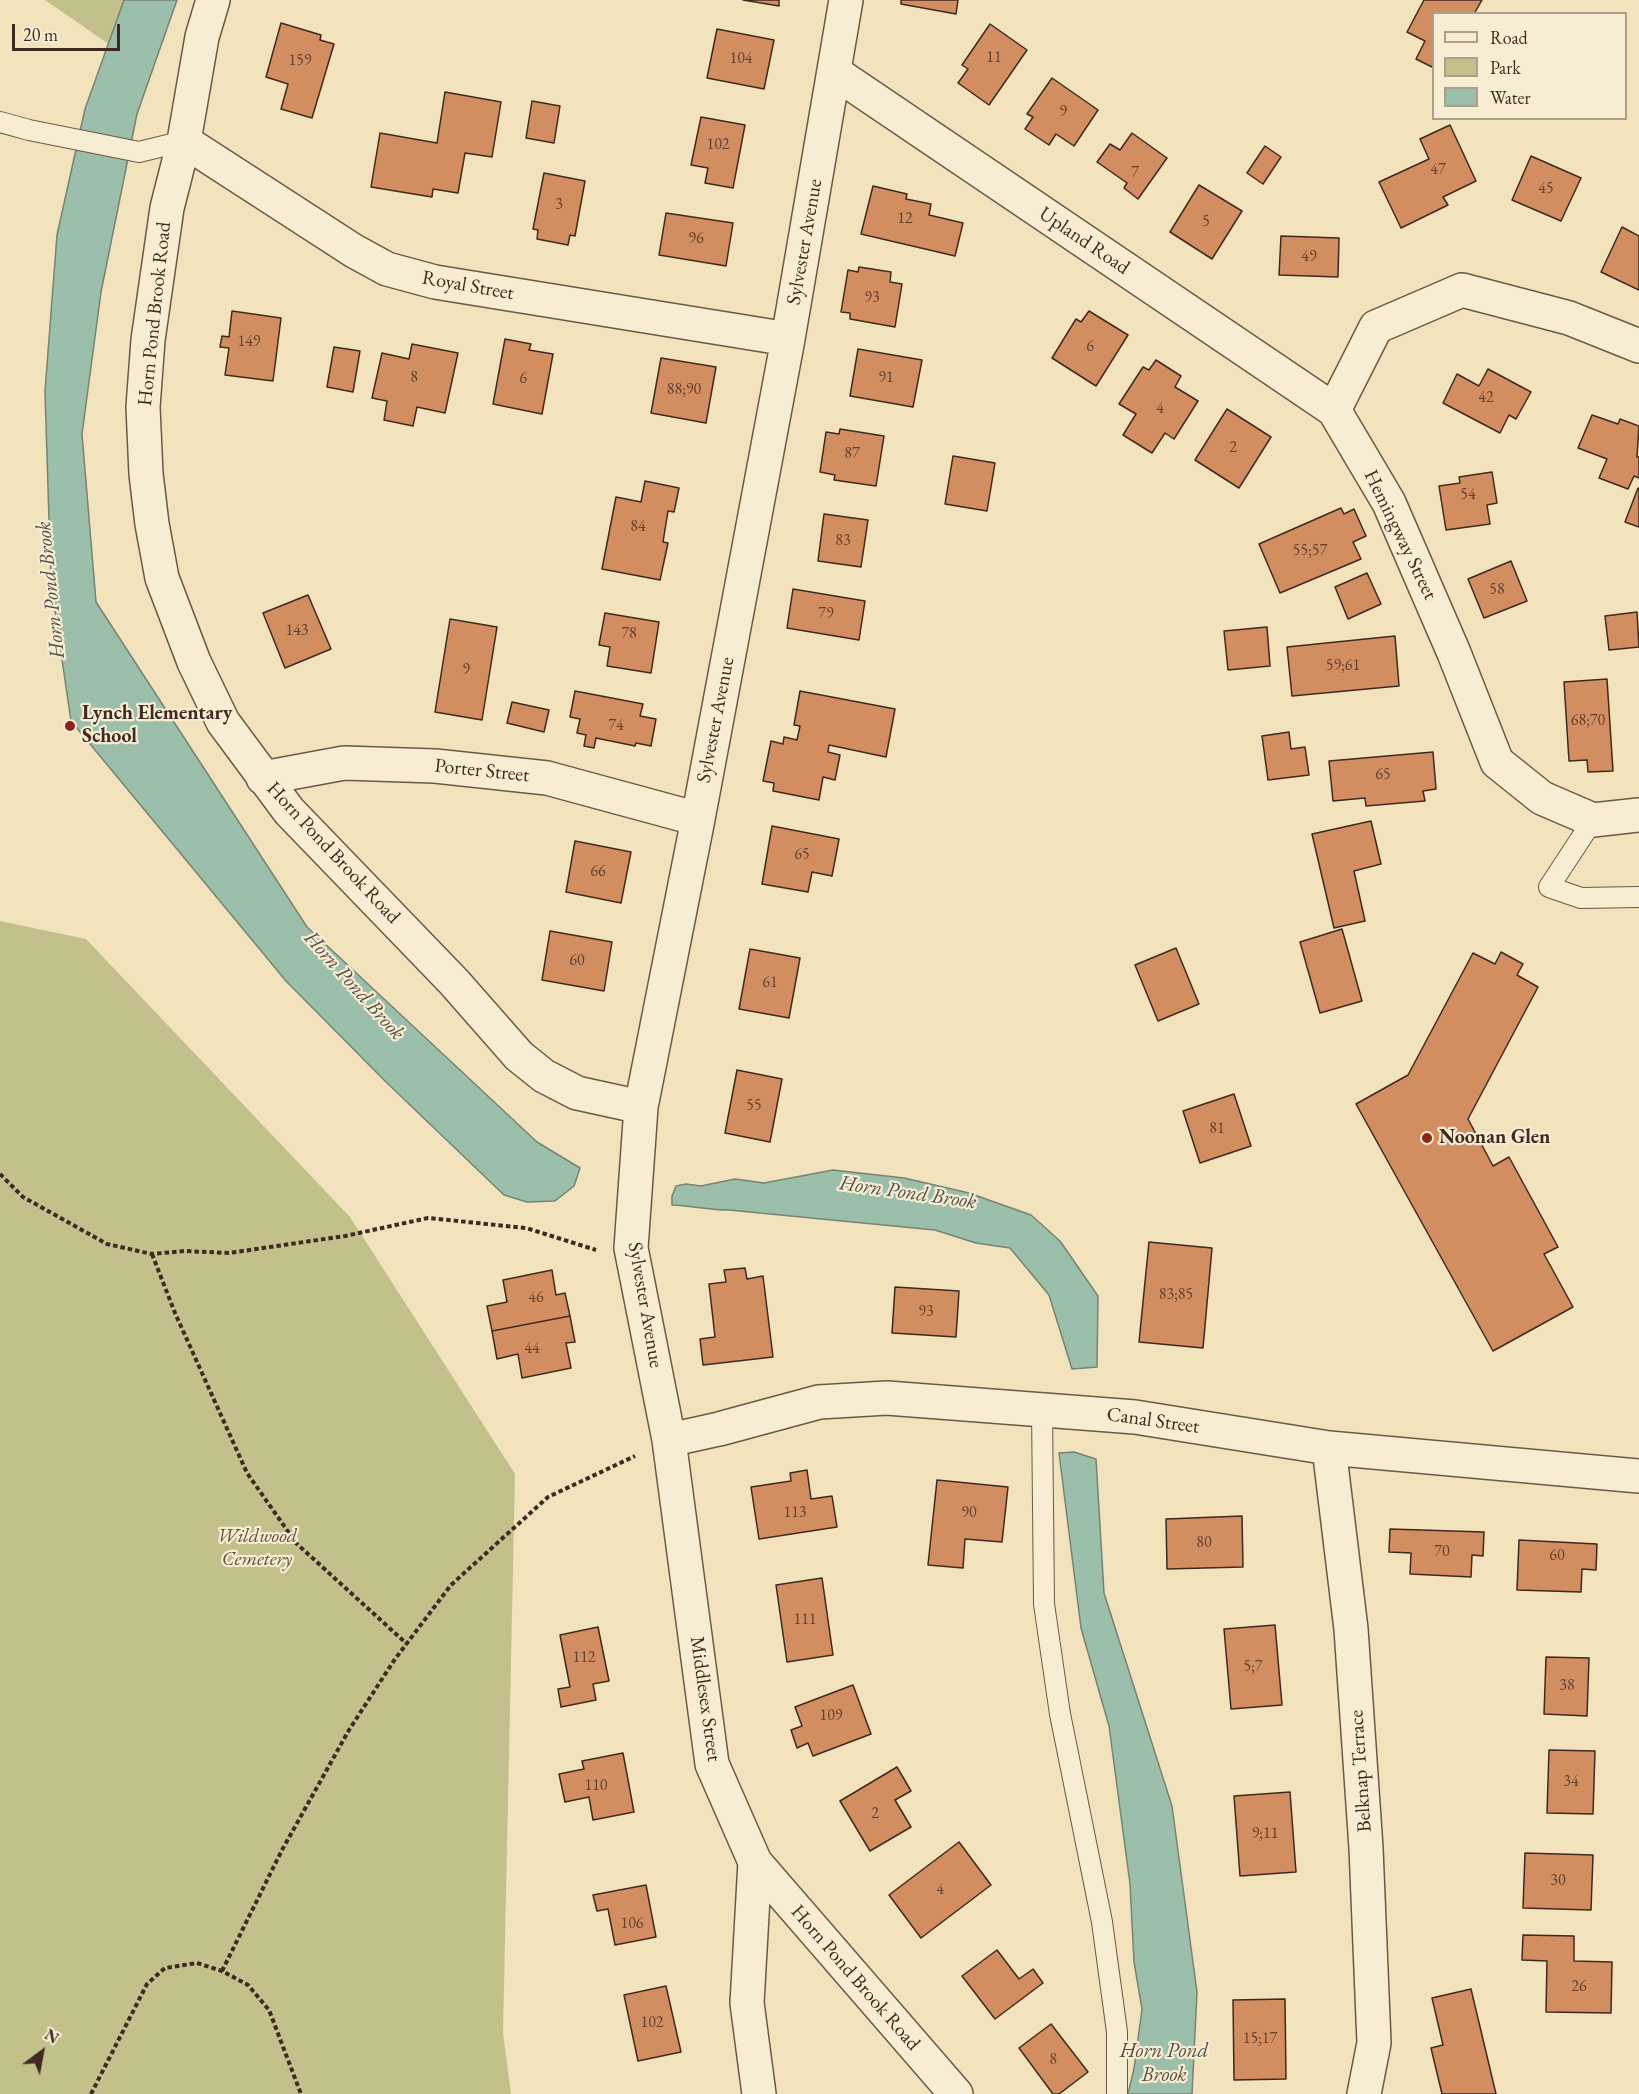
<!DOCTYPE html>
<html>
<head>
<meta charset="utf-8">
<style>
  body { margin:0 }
  #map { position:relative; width:1639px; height:2094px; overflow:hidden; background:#f3e3bc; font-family:"EB Garamond",serif }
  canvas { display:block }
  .legend { position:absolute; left:1432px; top:12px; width:195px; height:108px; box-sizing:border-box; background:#f7edd3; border:2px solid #ae9f8b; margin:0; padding:8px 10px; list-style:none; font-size:18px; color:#402920 }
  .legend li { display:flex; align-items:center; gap:12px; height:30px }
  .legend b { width:30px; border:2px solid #ae9f8b }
  .north { position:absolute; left:12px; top:2022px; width:60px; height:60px; -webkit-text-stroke:4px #f7edd3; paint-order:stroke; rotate:32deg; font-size:16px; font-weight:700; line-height:24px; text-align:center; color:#402920 }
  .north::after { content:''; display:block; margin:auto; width:21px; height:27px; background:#402920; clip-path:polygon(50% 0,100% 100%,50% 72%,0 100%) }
  .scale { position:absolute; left:12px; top:24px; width:108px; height:27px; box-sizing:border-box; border:3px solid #402920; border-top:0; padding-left:8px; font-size:18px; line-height:21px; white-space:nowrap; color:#402920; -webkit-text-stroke:4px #f7edd3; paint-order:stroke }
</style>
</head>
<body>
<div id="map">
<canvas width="1639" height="2094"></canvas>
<ul class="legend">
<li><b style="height:8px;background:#f7edd3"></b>Road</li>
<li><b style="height:16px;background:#c3c18b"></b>Park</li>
<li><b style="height:16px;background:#9cbfac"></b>Water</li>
</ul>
<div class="north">N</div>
<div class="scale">20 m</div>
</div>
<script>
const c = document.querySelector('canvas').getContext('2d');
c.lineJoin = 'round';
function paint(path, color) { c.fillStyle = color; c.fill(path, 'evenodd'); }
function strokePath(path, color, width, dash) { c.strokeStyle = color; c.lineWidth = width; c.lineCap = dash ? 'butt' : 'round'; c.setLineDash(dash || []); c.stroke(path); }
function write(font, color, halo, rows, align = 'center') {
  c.font = font + ' "EB Garamond",serif'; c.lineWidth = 4.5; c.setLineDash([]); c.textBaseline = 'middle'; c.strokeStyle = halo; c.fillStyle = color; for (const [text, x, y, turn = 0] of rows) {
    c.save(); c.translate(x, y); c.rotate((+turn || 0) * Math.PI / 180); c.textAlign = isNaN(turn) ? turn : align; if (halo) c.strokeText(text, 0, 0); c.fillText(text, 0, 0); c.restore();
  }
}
const green = new Path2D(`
  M45,0H161L129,58Z
  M0,921L86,939L350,1217L515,1474L503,2033L511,2094H0Z`);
const water = new Path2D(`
  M124,0H177L137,114L101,292L82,434L96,602L307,927L537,1142L580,1168L574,1186L555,1201L527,1202L504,1195L385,1081L286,981L71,721L51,584L45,391L57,235L85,109Z
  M833,1170L904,1178L969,1193L1031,1215L1060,1241L1098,1296L1097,1367L1072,1369L1049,1295L1010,1248L976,1243L935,1230L729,1210C710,1210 692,1206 672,1205V1196L676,1186L686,1184L701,1186L735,1179L764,1183Z
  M1074,1452L1096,1459L1104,1593L1172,1806L1197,1992L1192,2094H1128L1134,2069L1142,2009L1134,1962L1130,1884L1109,1726L1081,1628L1059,1453Z`);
const building = new Path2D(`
  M743,0H779V6Z
  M901,0H958L956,14L901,4Z
  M1424,0H1482L1474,14H1434V68L1416,59L1425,41L1407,32Z
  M281,23L321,35L320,40L334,44L312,118L281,109L288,84L266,77Z
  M990,24L1027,50L989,105L958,83L968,69L962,65Z
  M717,29L774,40L764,89L707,78Z
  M1052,78L1098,110L1074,146L1056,134L1049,145L1025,129L1033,117L1027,114Z
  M445,92L501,102L492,157L465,153L458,193L433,189L432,197L371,187L380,133L437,143Z
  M532,101L560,106L554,143L526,138Z
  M701,117L745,125L733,188L705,183L708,168L691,165Z
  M1450,125L1476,181L1443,197L1448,205L1401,228L1379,182L1429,159L1420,139Z
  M1132,133L1167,158L1138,199L1124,188L1127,183L1097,162L1110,144L1120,150Z
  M1265,146L1281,157L1263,184L1247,173Z
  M1531,156L1581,178L1561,221L1512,200Z
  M544,173L585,181L575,236L570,235L568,245L537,239L538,230L533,229Z
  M1199,185L1242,211L1212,259L1170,232Z
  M873,186L907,194L906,199L931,204L929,215L963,223L955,256L861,234Z
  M666,213L733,223L726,266L659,255Z
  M1622,227L1639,236V290L1601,272Z
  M1281,236L1339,238L1338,277L1279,275Z
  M859,267L891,272L890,282L902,284L895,327L850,319V313L841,312L848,270L858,272Z
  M232,311L281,318L273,381L225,375L229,348L220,347L222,336L229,337Z
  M1089,311L1128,335L1096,386L1052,358L1076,319L1081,322Z
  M505,339L531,344L529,350L553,354L542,414L493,404Z
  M412,344L458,353L445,413L417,407L413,426L384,420L387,401L372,398L382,353L409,359Z
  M334,347L360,351L353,392L327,387Z
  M858,349L922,360L913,407L850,396Z
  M661,358L716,367L706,423L651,413Z
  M1156,360L1181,376L1175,387L1198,401L1174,439L1165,433L1152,453L1123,435L1136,414L1119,404L1143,367L1149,370Z
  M1488,369L1531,392L1516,419L1509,415L1500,433L1443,403L1457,374L1479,386Z
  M1227,409L1271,437L1239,488L1195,460Z
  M1592,415L1618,424L1620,419L1639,426L1637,457H1639V478L1634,476L1628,489L1599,478L1607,459L1578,448Z
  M840,429L884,436L876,486L834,480L835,475L820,472L826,432L839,434Z
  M953,456L995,463L987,511L945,504Z
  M1492,472L1497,503L1487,505L1490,524L1446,530L1439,486L1460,483L1459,477Z
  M645,481L679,488L674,512L668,511L663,542L668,543L660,580L602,569L616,497L641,502Z
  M1638,488L1639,489V527L1625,522Z
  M1341,508L1344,514L1354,509L1366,536L1353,542L1361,559L1280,593L1259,544Z
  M824,514L868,520L861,567L818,561Z
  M1511,561L1527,601L1484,618L1468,579Z
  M1367,573L1381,604L1348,619L1335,587Z
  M793,589L865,601L859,640L787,628Z
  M308,595L331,649L285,668L263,613Z
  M1637,612L1639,647L1609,650L1605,616Z
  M605,613L659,622L651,673L607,666L610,647L599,645Z
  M450,619L497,627L482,720L435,712Z
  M1267,627L1270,666L1228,670L1224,631Z
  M1395,636L1399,686L1292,696L1287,647Z
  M1607,679L1613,771L1588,772L1587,760L1569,761L1564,682Z
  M575,691L643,704L640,716L656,719L651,746L636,743L635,746L596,738L594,748L584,746L586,735L577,733L580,719L570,717Z
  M800,691L895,709L886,757L829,745L828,752L840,755L835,780L823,777L819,800L773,791L774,783L763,781L771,741L783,744L784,737L797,740L800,726L794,725Z
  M512,702L549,710L544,732L507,723Z
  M1289,732L1291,749L1305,747L1309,775L1268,780L1262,736Z
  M1433,752L1436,789L1423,791L1425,801L1366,806L1365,798L1333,801L1329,761Z
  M1371,821L1381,864L1354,871L1365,921L1334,928L1312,834Z
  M772,826L839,839L832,876L812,872L808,892L762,884Z
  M575,841L631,852L621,903L566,892Z
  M1342,929L1362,1001L1320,1013L1300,942Z
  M550,931L612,942L604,991L542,980Z
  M1176,948L1199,1004L1158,1021L1135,965Z
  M750,949L800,958L789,1018L739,1009Z
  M1501,952L1523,964L1517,975L1538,987L1468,1119L1493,1166L1509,1157L1558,1247L1544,1254L1573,1307L1493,1351L1356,1104L1408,1075L1473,953L1495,964Z
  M737,1070L782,1079L770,1142L725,1133Z
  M1234,1094L1251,1146L1200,1163L1183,1111Z
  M1149,1242L1212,1248L1203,1348L1139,1342Z
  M745,1268L747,1279L763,1276L773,1357L703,1365L700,1339L715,1337L709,1284L726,1282L724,1270Z
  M552,1270L556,1295L565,1293L570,1316L492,1331L487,1306L507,1302L503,1280Z
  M895,1287L959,1291L956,1337L892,1333Z
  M570,1316L575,1342L566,1343L571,1368L522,1378L518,1354L497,1359L492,1331Z
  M807,1470L811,1499L832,1496L837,1527L759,1539L751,1487L791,1481L790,1473Z
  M937,1480L1008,1487L1002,1542L965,1539L963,1568L928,1565Z
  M1242,1516L1243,1567L1167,1569L1166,1519Z
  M1390,1529L1484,1532L1483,1556L1472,1555L1471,1577L1410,1574L1411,1553L1389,1552Z
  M1519,1540L1597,1544L1596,1570L1582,1569L1581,1592L1517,1590Z
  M822,1578L833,1655L787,1662L776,1585Z
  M1275,1625L1282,1705L1231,1709L1224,1629Z
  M598,1627L609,1681L593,1684L596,1700L561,1707L558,1689L570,1687L560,1635Z
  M1546,1657L1589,1658L1587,1716L1544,1714Z
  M853,1685L871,1734L813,1756L808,1743L797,1748L791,1730L802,1726L795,1707Z
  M1549,1750L1595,1751L1593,1814L1547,1813Z
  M623,1753L634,1812L593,1820L589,1797L565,1802L559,1774L584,1769L582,1761Z
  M897,1767L911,1791L895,1800L911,1827L870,1851L840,1801Z
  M1290,1792L1296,1872L1240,1876L1234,1796Z
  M959,1842L991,1885L921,1938L889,1895Z
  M1525,1853L1593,1855L1591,1910L1523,1908Z
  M646,1885L656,1937L615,1945L608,1909L597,1911L593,1895Z
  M1523,1935L1574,1936V1961L1612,1962L1611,2013L1546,2012L1547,1961L1522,1960Z
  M997,1950L1019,1979L1033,1969L1043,1983L995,2019L962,1976Z
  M666,1986L681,2052L638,2061L624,1995Z
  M1471,1989L1496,2094H1442L1431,2048L1443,2045L1432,1998Z
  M1285,1999L1286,2079L1234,2080L1233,2000Z
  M1051,2024L1088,2072L1059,2094H1053L1019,2048Z`);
const path = new Path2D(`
  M0,1174L23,1197L107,1244L152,1254L185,1251L229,1253L345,1236L428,1218L526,1228L596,1250
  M152,1254L175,1313L247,1473L296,1543L407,1644
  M222,1971L282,1850L349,1730L395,1659L451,1585L548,1497L635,1456
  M91,2094L147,1984L165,1968L197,1963L222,1971L248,1985L269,2010L301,2094`);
const lane = new Path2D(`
  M0,122L29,130L139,152L184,141
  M1593,820L1549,887L1581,898L1639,897
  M1042,1409L1044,1604L1060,1714L1102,1922L1117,2032V2094`);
const street = new Path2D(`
  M213,0L202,37L184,141L167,208L148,340L143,407L146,474L152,524L162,578L194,662L223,722L289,811L454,982L519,1056L544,1076L577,1093L641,1107
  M834,72L1334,410L1389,503L1454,653L1497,762L1542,798L1593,820L1639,815
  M184,141L354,251L387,269L435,282L788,339
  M1334,410L1376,327L1462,290L1569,318L1639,346
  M263,778L344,763L435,766L547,778L698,819
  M669,1440L719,1429L819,1402L887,1398L1135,1417L1329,1448L1639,1476
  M1329,1448L1351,1629L1366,1848L1374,2043L1364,2094
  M755,1862L956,2094
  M759,2094L747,2003L755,1862L712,1764L669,1440L631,1248L641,1107L698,819L788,339L846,0`);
const markers = [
  [70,726,6,"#8f2418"],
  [1427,1138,6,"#8f2418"]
];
const numberNames = [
  ["11",994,58],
  ["104",741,59],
  ["159",300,61],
  ["9",1063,112],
  ["102",718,145],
  ["47",1438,170],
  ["7",1135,173],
  ["45",1546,189],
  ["3",559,205],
  ["12",905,219],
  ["5",1206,222],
  ["96",696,239],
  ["49",1309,257],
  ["93",872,298],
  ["149",249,342],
  ["6",1090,347],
  ["8",414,378],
  ["91",886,378],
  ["6",523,379],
  ["88;90",684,390],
  ["42",1486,398],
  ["4",1160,409],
  ["2",1233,448],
  ["87",852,454],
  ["54",1468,495],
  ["84",638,527],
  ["83",843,541],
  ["55;57",1310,551],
  ["58",1497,590],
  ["79",826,614],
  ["143",297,631],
  ["78",629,634],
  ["59;61",1343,666],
  ["9",466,670],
  ["68;70",1588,721],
  ["74",616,726],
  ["65",1383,775],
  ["65",802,855],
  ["66",598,872],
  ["60",577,961],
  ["61",770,983],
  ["55",754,1106],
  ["81",1217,1129],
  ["83;85",1176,1295],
  ["46",536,1298],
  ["93",926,1312],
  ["44",532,1349],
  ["113",795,1513],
  ["90",969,1513],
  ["80",1204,1543],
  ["70",1442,1552],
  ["60",1557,1556],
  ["111",805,1620],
  ["112",584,1658],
  ["5;7",1253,1667],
  ["38",1567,1686],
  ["109",831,1716],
  ["34",1571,1782],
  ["110",596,1786],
  ["2",875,1814],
  ["9;11",1265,1834],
  ["30",1558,1881],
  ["4",940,1890],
  ["106",632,1924],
  ["26",1579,1987],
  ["102",652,2023],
  ["15;17",1260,2039],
  ["8",1053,2060]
];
const streetNames = [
  ["Upland Road",1084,241,34],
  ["Sylvester Avenue",805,242,-80],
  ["Royal Street",468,286,10],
  ["Horn Pond Brook Road",155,314,-84],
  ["Hemingway Street",1400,535,64],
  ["Sylvester Avenue",716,720,-79],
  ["Porter Street",482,771,6],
  ["Horn Pond Brook Road",333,853,47],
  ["Sylvester Avenue",645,1305,80],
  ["Canal Street",1153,1421,8],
  ["Middlesex Street",705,1699,82],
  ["Belknap Terrace",1361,1771,-94],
  ["Horn Pond Brook Road",855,1978,49]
];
const poiNames = [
  ["Lynch Elementary",82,714],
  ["School",82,737],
  ["Noonan Glen",1439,1138]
];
const parkNames = [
  ["Wildwood",257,1537],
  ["Cemetery",257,1560]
];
const waterNames = [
  ["Horn Pond Brook",51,590,-96],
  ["Horn Pond Brook",354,986,48],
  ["Horn Pond Brook",908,1193,8],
  ["Horn Pond",1164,2051],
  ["Brook",1164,2075]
];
paint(green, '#c3c18b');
paint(water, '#9cbfac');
strokePath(water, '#778374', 1.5);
paint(building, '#d28d61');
strokePath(building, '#402920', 1.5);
strokePath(lane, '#6d5847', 22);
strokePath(street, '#6d5847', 36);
strokePath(path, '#402920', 4, [4.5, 3]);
strokePath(lane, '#f7edd3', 20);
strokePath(street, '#f7edd3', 33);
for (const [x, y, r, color] of markers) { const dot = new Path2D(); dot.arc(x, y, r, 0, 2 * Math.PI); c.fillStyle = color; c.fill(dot); strokePath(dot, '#f7edd3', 2); }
write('16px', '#644230', null, numberNames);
write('20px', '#402920', '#f7edd3', streetNames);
write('bold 20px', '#402920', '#f7edd3', poiNames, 'left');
write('italic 20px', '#614f3b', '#f7edd3', parkNames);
write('italic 21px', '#574e43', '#f7edd3', waterNames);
</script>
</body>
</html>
